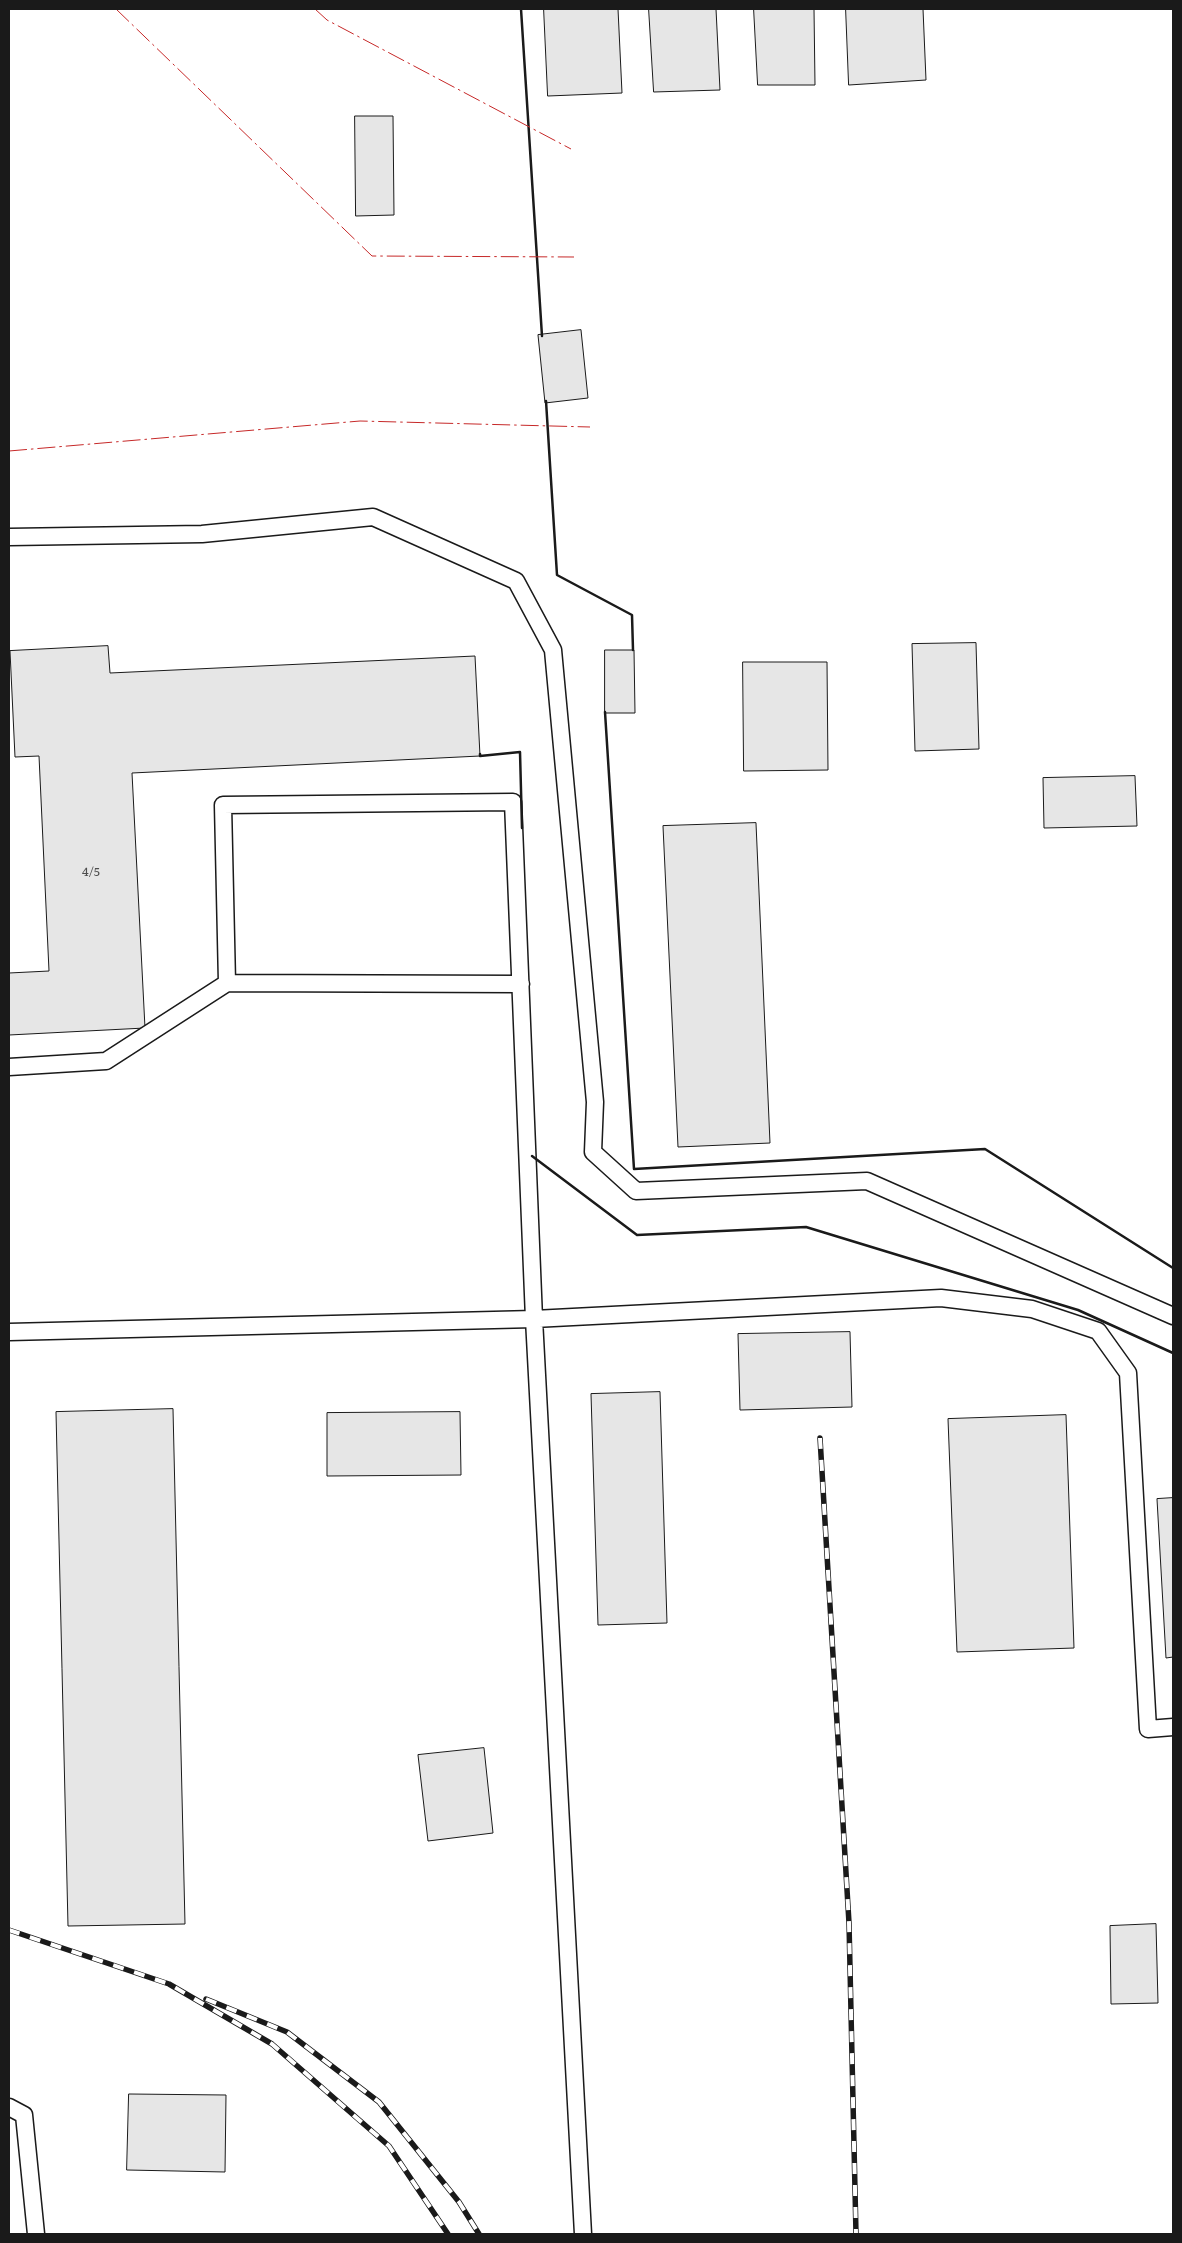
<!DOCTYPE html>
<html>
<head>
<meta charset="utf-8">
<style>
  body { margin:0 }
  #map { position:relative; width:1182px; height:2243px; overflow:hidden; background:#fff; font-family:Literata,serif }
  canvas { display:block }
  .frame { position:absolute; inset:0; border:10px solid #1a1a1a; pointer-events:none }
</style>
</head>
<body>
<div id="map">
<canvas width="1182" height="2243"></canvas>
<div class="frame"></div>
</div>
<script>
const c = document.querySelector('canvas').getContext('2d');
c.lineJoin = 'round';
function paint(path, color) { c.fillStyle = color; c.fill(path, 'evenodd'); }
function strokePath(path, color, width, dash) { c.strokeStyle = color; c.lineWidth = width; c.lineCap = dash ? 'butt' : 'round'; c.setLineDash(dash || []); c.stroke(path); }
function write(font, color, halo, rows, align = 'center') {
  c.font = font + ' Literata,serif'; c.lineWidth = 4; c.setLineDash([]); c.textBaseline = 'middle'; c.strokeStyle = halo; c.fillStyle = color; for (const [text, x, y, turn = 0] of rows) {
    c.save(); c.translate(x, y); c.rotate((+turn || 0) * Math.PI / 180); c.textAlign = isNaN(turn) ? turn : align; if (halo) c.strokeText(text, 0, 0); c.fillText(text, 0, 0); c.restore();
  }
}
const building = new Path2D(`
  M544,9H618L622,93L548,96Z
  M649,9H716L720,90L654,92Z
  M754,9H814L815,85H758Z
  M846,9H923L926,80L849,85Z
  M355,116H393L394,215L356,216Z
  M581,330L588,398L545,403L538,335Z
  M976,643L979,749L915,751L912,644Z
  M108,646L110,673L475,656L480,756L132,773L145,1028L9,1035V973L49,971L39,756L15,757L10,651Z
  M605,650H634L635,713H605Z
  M743,662H827L828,770L744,771Z
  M1135,776L1137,826L1044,828L1043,778Z
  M756,823L770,1143L678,1147L663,826Z
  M850,1332L852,1407L740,1410L738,1334Z
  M660,1392L667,1623L598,1625L591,1394Z
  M173,1409L185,1924L68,1926L56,1412Z
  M460,1412L461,1475L327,1476V1413Z
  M1066,1415L1074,1648L957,1652L948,1419Z
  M1173,1498V1657L1166,1658L1157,1499Z
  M484,1748L493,1833L428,1841L418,1755Z
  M1156,1924L1158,2003L1111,2004L1110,1926Z
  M129,2094L226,2095L225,2172L127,2170Z`);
const service = new Path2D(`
  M9,537L202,534L373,517L516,581L553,650L595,1102L593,1152L636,1191L867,1181L1173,1316
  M521,984L227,983L223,805L513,802L534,1319L583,2234
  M9,1067L106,1061L227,983
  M9,1332L534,1319L941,1298L1032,1309L1098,1331L1128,1373L1148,1729L1173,1727
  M9,2107L24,2115L36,2234`);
const rail = new Path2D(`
  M820,1438L849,1923L856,2234
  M9,1930L169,1984L272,2044L389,2146L448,2234
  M206,1999L287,2032L379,2102L459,2202L479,2234`);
const wall = new Path2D(`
  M521,9L542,336
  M546,401L557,575L632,615L633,650
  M605,712L634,1169L985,1149L1173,1268
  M480,754V756L520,752L522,828
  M532,1156L637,1235L806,1227L1078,1310L1173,1353`);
const power = new Path2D(`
  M116,9L372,256L574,257
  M315,9L327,20L571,149
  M9,451L360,421L590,427`);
const numberNames = [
  ["4/5",91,872]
];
paint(building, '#e6e6e6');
strokePath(building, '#1a1a1a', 1);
strokePath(service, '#1a1a1a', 19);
strokePath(service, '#fff', 16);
strokePath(rail, '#1a1a1a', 5.5);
strokePath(rail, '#fff', 4, [11]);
strokePath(wall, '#1a1a1a', 2.5);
strokePath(power, '#c62828', 1, [18, 4, 2.5, 4]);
write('12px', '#4d4d4d', null, numberNames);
</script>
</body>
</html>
